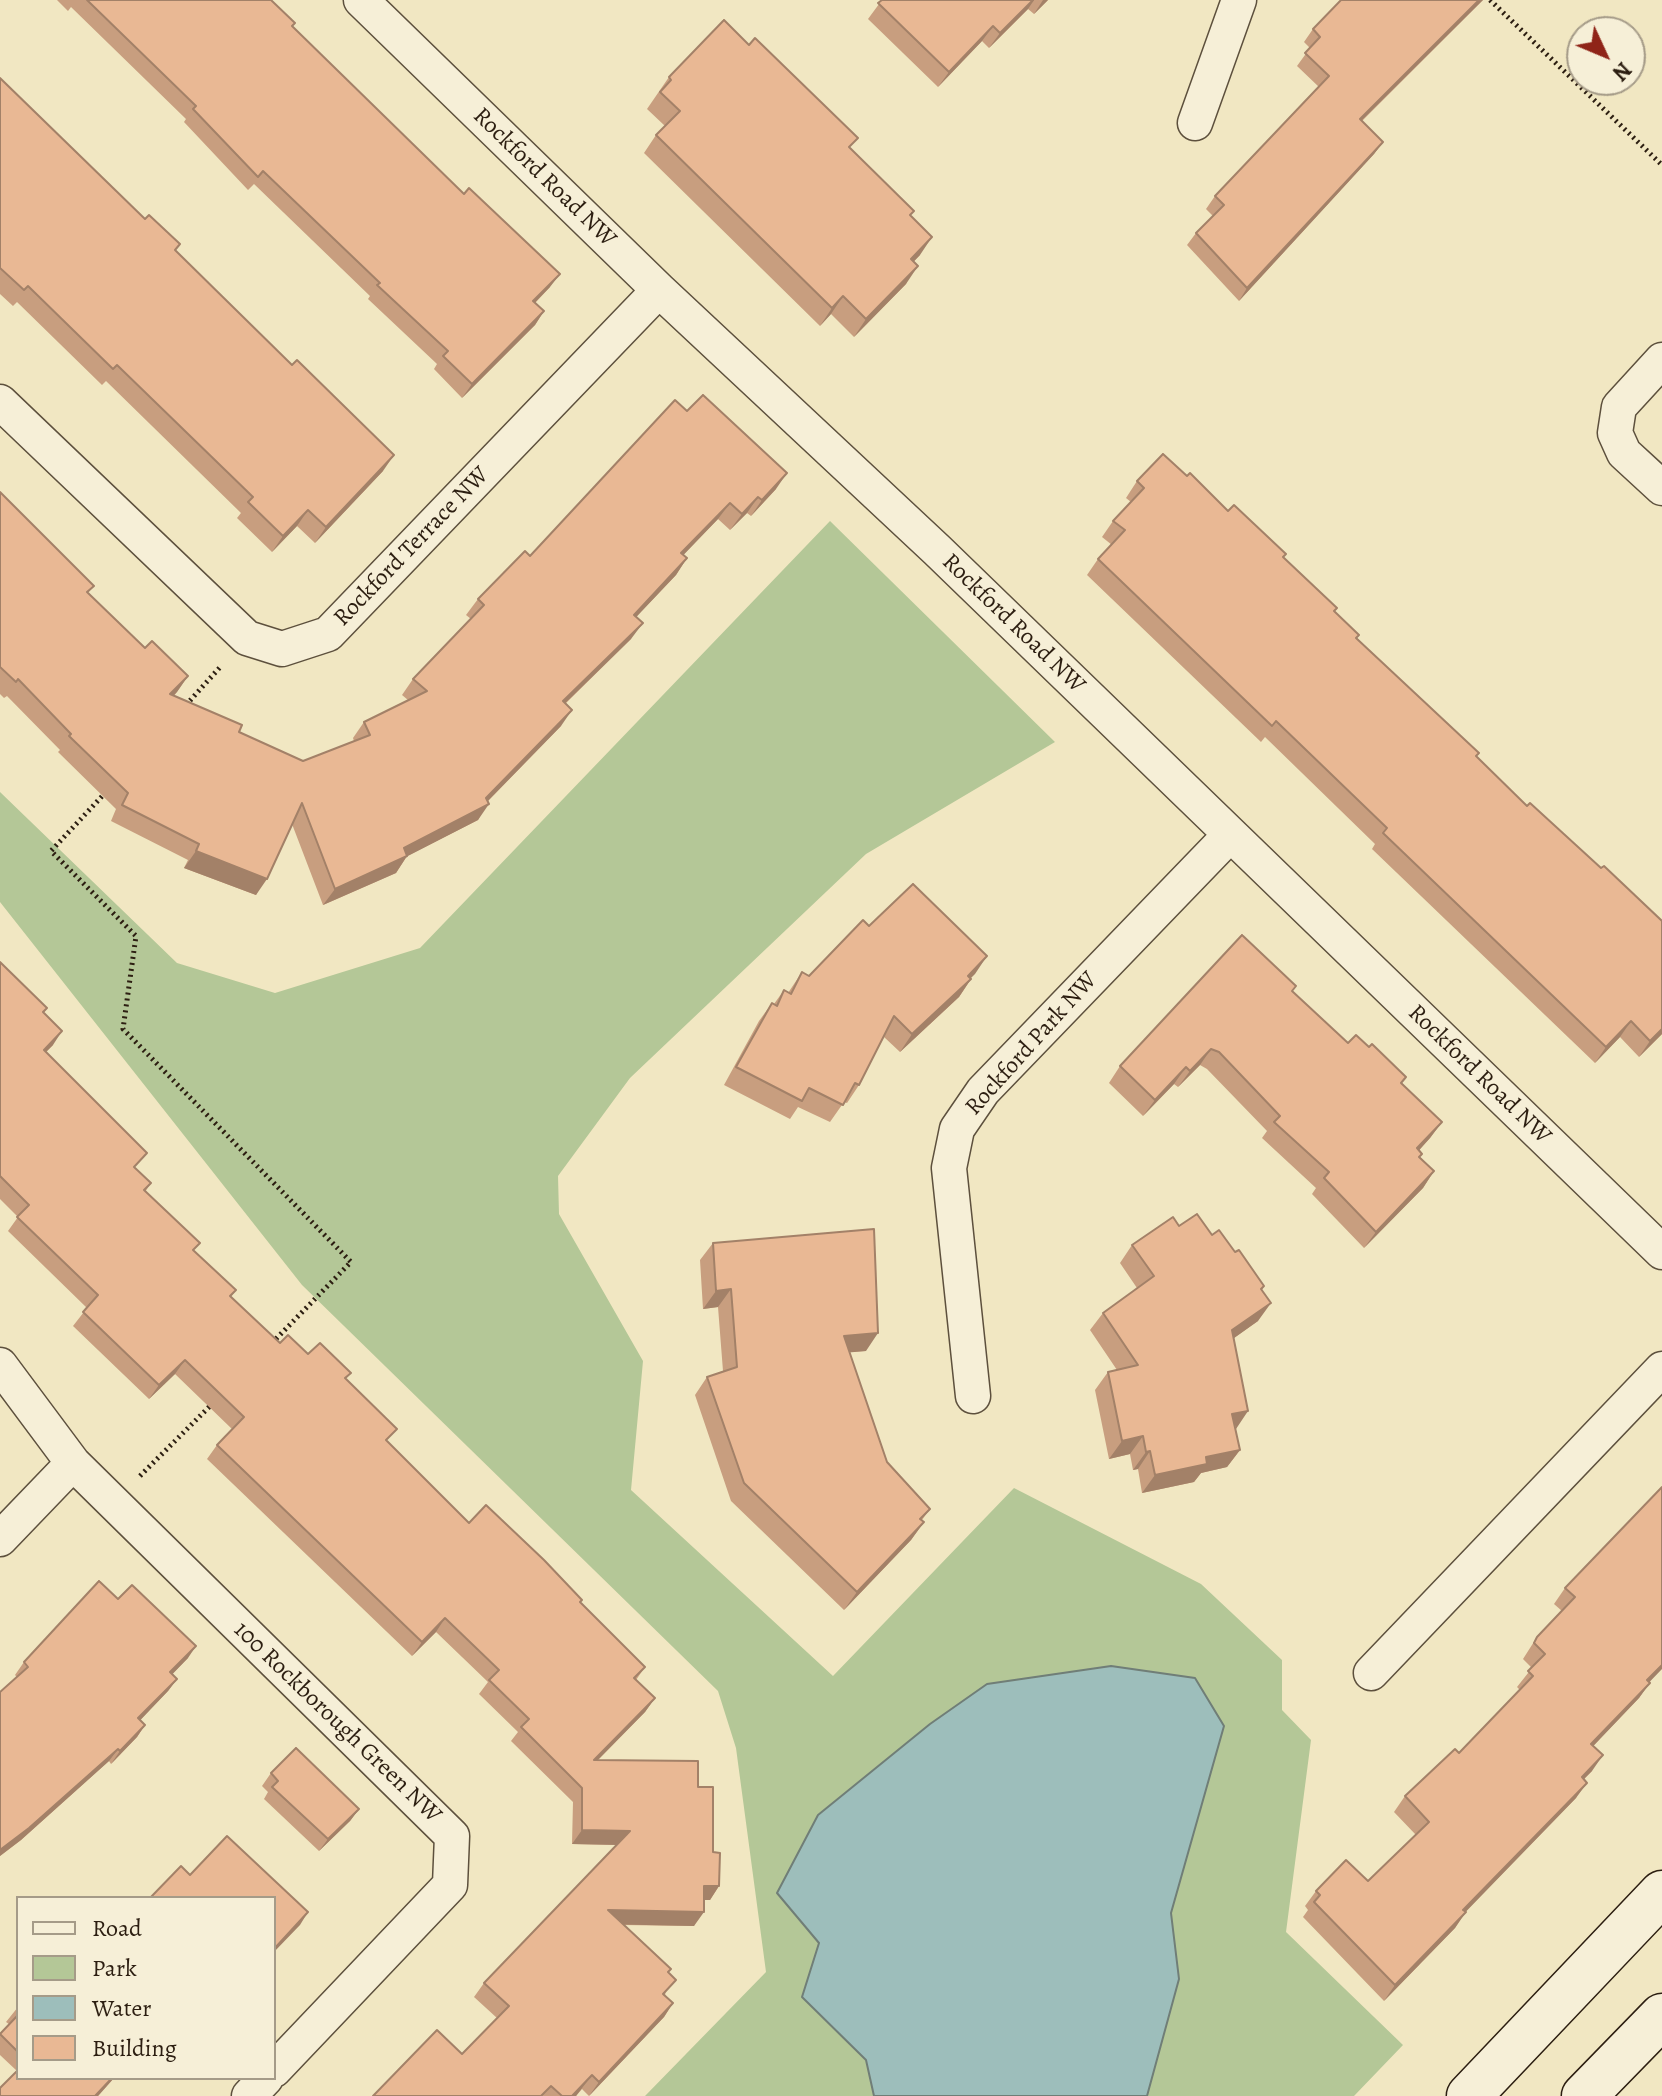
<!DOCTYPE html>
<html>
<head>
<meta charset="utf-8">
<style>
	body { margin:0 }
	#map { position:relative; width:1662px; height:2096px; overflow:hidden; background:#f1e7c2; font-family:Alegreya,serif }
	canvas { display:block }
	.legend { position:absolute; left:16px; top:1896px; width:260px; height:184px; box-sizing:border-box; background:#f6efd7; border:2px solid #a59b88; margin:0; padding:10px 14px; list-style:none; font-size:24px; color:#2c1e11 }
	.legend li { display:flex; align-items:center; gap:16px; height:40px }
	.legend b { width:40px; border:2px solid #a59b88 }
	.north { position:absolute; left:1566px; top:16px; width:80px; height:80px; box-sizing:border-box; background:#f6efd7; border:2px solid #a59b88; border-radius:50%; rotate:134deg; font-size:22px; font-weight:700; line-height:32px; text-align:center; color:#2c1e11 }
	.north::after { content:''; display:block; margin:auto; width:28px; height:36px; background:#8f2418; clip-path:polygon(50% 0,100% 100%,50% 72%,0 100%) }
</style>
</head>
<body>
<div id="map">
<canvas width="1662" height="2096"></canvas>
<ul class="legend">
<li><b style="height:10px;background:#f6efd7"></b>Road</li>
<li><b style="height:22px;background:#b4c797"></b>Park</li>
<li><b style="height:22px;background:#9dbebb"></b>Water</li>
<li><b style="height:22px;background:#e9b894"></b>Building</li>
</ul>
<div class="north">N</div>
</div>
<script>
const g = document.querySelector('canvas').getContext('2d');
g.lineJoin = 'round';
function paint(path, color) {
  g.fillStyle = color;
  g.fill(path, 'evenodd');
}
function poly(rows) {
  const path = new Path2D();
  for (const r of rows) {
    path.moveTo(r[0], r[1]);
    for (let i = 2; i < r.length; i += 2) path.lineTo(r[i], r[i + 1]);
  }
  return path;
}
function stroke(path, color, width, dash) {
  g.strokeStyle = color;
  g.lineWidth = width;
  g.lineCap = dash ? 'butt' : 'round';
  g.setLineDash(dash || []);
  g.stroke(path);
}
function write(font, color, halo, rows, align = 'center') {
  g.font = font + ' Alegreya,serif';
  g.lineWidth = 8;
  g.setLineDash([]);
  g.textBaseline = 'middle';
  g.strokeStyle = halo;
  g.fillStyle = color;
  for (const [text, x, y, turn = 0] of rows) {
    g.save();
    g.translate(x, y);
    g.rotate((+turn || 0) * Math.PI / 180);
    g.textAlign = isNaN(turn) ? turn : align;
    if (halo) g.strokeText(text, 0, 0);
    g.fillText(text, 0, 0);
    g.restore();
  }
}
paint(poly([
	[830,521,1055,742,866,854,630,1078,558,1176,559,1214,643,1361,631,1490,833,1676,1014,1488,1201,1584,1282,1660,1282,1710,1311,1740,1286,1932,1403,2045,1354,2096,645,2096,766,1972,736,1748,718,1691,302,1285,0,902,0,792,177,963,275,993,420,948]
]), '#b4c797');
const water = poly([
	[1111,1666,1195,1678,1224,1726,1171,1913,1179,1979,1147,2096,874,2096,866,2060,802,1997,819,1943,777,1893,818,1815,930,1724,987,1684,1111,1666]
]);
paint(water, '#9dbebb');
stroke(water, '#707e77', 2);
const street = poly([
	[361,0,659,290,937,550,1662,1252],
	[1195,123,1239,0],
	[1662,360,1619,407,1615,433,1624,453,1662,488],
	[0,402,247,638,282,649,328,634,659,290],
	[0,1365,73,1463,452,1836,450,1885,274,2070],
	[973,1396,949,1168,957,1129,983,1091,1230,835],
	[0,1539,73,1463],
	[1371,1673,1662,1369],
	[249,2096,266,2078]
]);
const secondary = poly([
	[1469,2096,1662,1893],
	[1584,2096,1662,2016]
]);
stroke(street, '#5d503d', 37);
stroke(secondary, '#2c1e11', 47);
stroke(poly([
	[1490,0,1662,165],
	[186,705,222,665],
	[106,792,51,851,136,936,123,1029,351,1262,272,1343],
	[140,1476,212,1404]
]), '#2c1e11', 5, [2, 4]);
stroke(street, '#f6efd7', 34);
stroke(secondary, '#f6efd7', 44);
paint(poly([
	[57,0,271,0,293,27,550,287,535,303,544,311,535,325,462,398,434,369,437,364,368,299,370,296,254,184,248,190,184,122,186,119,71,7,68,11],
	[882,0,1048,0,1034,14,1028,9,989,48,982,41,938,87,868,19],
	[1341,0,1483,0,1362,121,1383,142,1374,154,1239,301,1187,245,1196,233,1213,216,1206,209,1215,196,1319,87,1297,66,1310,48,1304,42,1313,29],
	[669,77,851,149,914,211,910,215,920,255,914,261,906,284,854,337,831,314,820,326,644,153,656,135,665,126,647,109],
	[0,78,145,219,180,244,175,251,383,471,315,543,297,526,272,552,237,518,241,513,106,381,102,385,17,302,13,306,0,294],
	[687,411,776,489,751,516,747,513,730,530,718,519,683,555,687,558,676,575,636,617,631,639,565,704,561,726,488,801,478,820,407,856,396,873,323,905,292,824,256,895,184,868,188,860,111,821,116,809,58,752,60,750,7,696,4,698,0,694,0,492,94,586,88,593,145,648,188,676,174,696,239,732,303,761,354,741,353,738,364,722,408,700,402,695,413,679,471,619,466,615,478,599,530,556],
	[1187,476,1283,557,1335,612,1357,638,1476,757,1662,1034,1639,1057,1620,1037,1595,1063,1372,849,1375,844,1265,737,1261,742,1087,575,1098,559,1112,545,1102,537,1113,521,1131,502,1126,498,1137,481],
	[869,926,987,956,970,978,971,979,959,997,900,1052,884,1037,859,1085,847,1103,844,1102,830,1122,798,1107,790,1119,724,1085,759,1021,772,1003,774,1004,784,990,788,993,802,972,809,976],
	[0,962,47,1008,44,1013,53,1045,46,1052,136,1169,151,1183,145,1192,194,1252,236,1290,231,1297,280,1343,351,1373,346,1379,388,1442,469,1523,580,1603,645,1667,636,1680,655,1698,645,1712,598,1760,698,1787,719,1886,710,1900,704,1900,694,1926,623,1925,668,1973,665,1996,673,2003,664,2017,589,2096,582,2089,576,2096,373,2096,462,2054,497,2018,474,1997,484,1983,617,1845,572,1844,573,1802,511,1741,518,1732,479,1694,488,1682,436,1632,412,1656,207,1459,217,1445,232,1429,175,1374,149,1399,73,1326,87,1308,8,1231,18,1217,0,1199],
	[1292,992,1348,1043,1402,1083,1442,1122,1430,1138,1419,1150,1420,1157,1434,1171,1423,1188,1364,1248,1312,1194,1316,1188,1262,1138,1267,1131,1207,1069,1200,1065,1178,1087,1174,1084,1143,1116,1109,1083,1120,1066],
	[1179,1226,1212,1235,1235,1252,1264,1286,1262,1290,1258,1321,1234,1338,1235,1429,1240,1450,1227,1467,1201,1473,1194,1482,1142,1493,1138,1469,1133,1470,1130,1454,1109,1459,1095,1390,1108,1372,1117,1370,1090,1330,1103,1313,1137,1288,1120,1263,1132,1245],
	[713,1243,866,1351,849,1352,887,1462,930,1509,922,1520,924,1522,911,1540,844,1610,731,1501,695,1395,707,1377,723,1371,718,1307,703,1309,700,1260],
	[1662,1487,1650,1682,1639,1698,1593,1746,1592,1771,1584,1779,1576,1798,1465,1912,1455,1928,1384,2001,1303,1917,1308,1910,1305,1906,1316,1891,1368,1881,1416,1835,1394,1812,1405,1796,1459,1753,1520,1690,1517,1687,1532,1668,1523,1659,1537,1637,1562,1611,1554,1604,1565,1588],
	[118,1599,188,1658,172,1674,177,1679,168,1691,140,1720,145,1725,137,1737,111,1764,109,1761,21,1840,0,1856,0,1692,17,1677,15,1675,24,1662],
	[271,1773,359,1809,350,1821,319,1851,264,1799,268,1792,262,1786],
	[18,2007,18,2078,114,2078,98,2096,0,2096,17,2071,0,2055,0,2033,9,2024,6,2022]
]), '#c89e7f');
paint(poly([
	[1033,0,1034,0,1028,9,989,48,1000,33],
	[1043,0,1048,0,1034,14],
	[1479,0,1483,0,1351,131,1360,119],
	[993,26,982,41,938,87,949,72],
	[1383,142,1374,154,1239,301,1247,288],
	[932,237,920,255,899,277,911,259],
	[918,266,906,284,854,337,866,319],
	[560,274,550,287,523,315,533,301],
	[843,296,831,314,820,326,832,308],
	[544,311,535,325,462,398,472,384],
	[394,455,383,471,315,543,326,527],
	[787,473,776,489,751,516,762,500],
	[758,497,747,513,730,530,742,514],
	[730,503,718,519,670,569,681,553],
	[308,510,297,526,272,552,283,536],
	[687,558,676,575,623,631,634,615],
	[643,623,631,639,551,717,563,701],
	[188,676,177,692,159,710,170,694],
	[572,710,561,726,481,808,489,804,478,820,404,858,407,856,396,873,323,905,335,889,486,798],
	[196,851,267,879,256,895,184,868],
	[987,956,975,974,955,994,968,976],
	[971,979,959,997,900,1052,912,1034],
	[1631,1021,1620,1037,1595,1063,1606,1047],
	[1662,1029,1662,1034,1639,1057,1650,1041],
	[62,1031,53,1045,34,1064,44,1050],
	[1211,1049,1200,1065,1178,1087,1190,1071],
	[1186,1067,1174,1084,1143,1116,1155,1100],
	[1442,1122,1430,1138,1406,1165,1417,1148],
	[1434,1171,1423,1188,1364,1248,1376,1232],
	[731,1289,718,1307,703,1309,716,1291],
	[1271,1303,1258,1321,1220,1348,1232,1330],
	[878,1333,866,1351,831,1354,844,1336],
	[185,1360,175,1374,149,1399,159,1385],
	[1248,1411,1236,1429,1232,1414],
	[1143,1436,1130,1454,1109,1459,1122,1441],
	[1240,1450,1227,1467,1201,1473,1194,1482,1142,1493,1155,1475,1206,1457],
	[1150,1451,1138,1469,1133,1470,1146,1452],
	[924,1522,911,1540,844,1610,857,1592],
	[445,1618,436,1632,412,1656,422,1642],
	[196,1646,188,1658,162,1685,170,1672],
	[1662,1665,1662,1669,1636,1696,1647,1680],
	[177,1679,168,1691,130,1731,138,1718],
	[1650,1683,1639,1698,1580,1760,1591,1744],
	[655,1698,645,1712,584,1774,594,1760],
	[145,1725,137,1737,111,1764,120,1751],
	[118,1749,109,1761,21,1840,0,1856,0,1850],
	[1603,1755,1592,1771,1571,1792,1582,1777],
	[1587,1783,1576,1798,1452,1926,1463,1910],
	[359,1809,350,1821,319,1851,328,1839],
	[582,1830,630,1831,621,1845,572,1844],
	[704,1886,719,1886,710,1900,694,1900],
	[608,1910,704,1912,694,1926,598,1924],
	[308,1912,300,1925,274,1952,274,1949],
	[1466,1912,1455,1928,1384,2001,1395,1985],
	[673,2003,664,2017,589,2096,599,2082],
	[592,2075,576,2096,572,2096],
	[112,2078,114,2078,98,2096,95,2096]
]), '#a38168');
const building = poly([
	[87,0,271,0,295,23,292,26,464,194,469,188,560,274,533,301,544,311,472,384,443,356,448,351,377,285,380,283,263,171,258,177,193,109,196,106,87,0],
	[882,0,1033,0,1000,33,993,26,949,72,878,3,882,0],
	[1341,0,1479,0,1360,119,1383,142,1247,288,1196,233,1224,205,1215,196,1329,76,1305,53,1320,37,1313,29,1341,0],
	[724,20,749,45,755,38,858,138,849,147,914,211,910,215,932,237,911,259,918,266,866,319,843,296,832,308,656,135,680,111,660,92,671,80,669,77,724,20],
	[0,78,145,219,149,215,180,244,175,250,292,365,297,360,394,455,326,527,308,510,283,536,248,502,253,497,117,365,113,369,28,286,24,290,0,268,0,78],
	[703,395,787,473,762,500,758,497,742,514,730,503,681,553,687,558,634,615,643,623,563,701,572,710,486,798,489,804,404,848,407,856,335,889,302,803,267,879,196,851,199,844,122,805,128,793,69,736,71,734,18,679,16,682,0,667,0,492,94,586,87,592,145,648,152,641,188,676,170,694,242,725,239,732,303,761,370,735,364,722,427,691,413,679,484,605,478,599,525,551,530,556,675,400,687,411,703,395],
	[1163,454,1187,476,1190,473,1228,511,1234,505,1286,554,1283,557,1337,608,1334,611,1359,635,1356,638,1479,753,1476,756,1527,806,1530,803,1601,868,1604,866,1662,921,1662,1029,1650,1041,1631,1021,1606,1047,1383,833,1387,828,1276,721,1272,726,1098,559,1125,530,1113,521,1144,488,1137,481,1163,454],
	[913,884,987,956,968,976,971,979,912,1034,894,1016,859,1085,855,1083,843,1105,809,1088,802,1101,736,1067,772,1003,777,1006,784,990,791,994,802,972,809,976,863,920,869,926,913,884],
	[1242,935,1296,986,1292,991,1348,1043,1356,1035,1369,1047,1372,1044,1406,1077,1401,1083,1442,1122,1417,1148,1422,1154,1419,1157,1434,1171,1376,1232,1324,1178,1329,1172,1274,1122,1280,1116,1219,1052,1211,1049,1190,1071,1186,1067,1155,1100,1120,1066,1242,935],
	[0,962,47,1008,43,1012,62,1031,44,1050,147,1153,134,1167,151,1183,144,1190,200,1243,193,1250,236,1290,230,1296,280,1343,288,1335,308,1354,320,1343,351,1373,345,1378,397,1429,386,1440,469,1523,486,1505,544,1560,582,1600,580,1602,645,1667,634,1678,655,1698,594,1760,698,1761,698,1787,713,1787,713,1852,720,1853,719,1886,704,1886,704,1912,608,1910,671,1969,668,1972,676,1980,663,1994,673,2003,599,2082,592,2075,572,2096,562,2096,551,2086,541,2096,373,2096,437,2030,462,2054,509,2006,484,1983,630,1831,582,1830,582,1788,521,1727,529,1719,489,1680,499,1670,445,1618,422,1642,217,1445,244,1417,185,1360,159,1385,83,1312,98,1295,17,1217,29,1205,0,1176,0,962],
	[1197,1214,1212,1235,1219,1230,1235,1252,1239,1250,1264,1286,1261,1289,1271,1303,1232,1330,1248,1411,1232,1414,1240,1450,1206,1457,1207,1464,1155,1475,1150,1451,1146,1452,1143,1436,1122,1441,1108,1372,1138,1365,1103,1313,1154,1276,1132,1245,1173,1217,1179,1226,1197,1214],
	[874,1229,878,1333,844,1336,887,1462,930,1509,920,1519,924,1522,857,1592,744,1483,707,1377,737,1367,731,1289,716,1291,713,1243,874,1229],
	[1662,1487,1662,1665,1647,1680,1650,1683,1591,1744,1603,1755,1582,1777,1587,1783,1463,1910,1466,1912,1395,1985,1314,1902,1320,1895,1316,1891,1346,1860,1368,1881,1429,1822,1405,1796,1455,1749,1459,1753,1533,1676,1528,1671,1545,1654,1534,1643,1537,1637,1575,1597,1565,1588,1662,1487],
	[99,1581,118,1599,132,1585,196,1646,170,1672,177,1679,138,1718,145,1725,120,1751,118,1749,29,1828,0,1850,0,1692,28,1667,24,1662,99,1581],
	[296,1748,359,1809,328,1839,272,1787,278,1781,271,1773,296,1748],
	[227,1836,308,1912,274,1949,274,1898,150,1898,181,1866,190,1875,227,1836],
	[18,2015,18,2052,0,2034,18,2015],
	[18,2070,18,2078,112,2078,95,2096,0,2096,0,2088,18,2070]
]);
paint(building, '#e9b894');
stroke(building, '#a38168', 2);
write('24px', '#2c1e11', '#f6efd7', [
	["Rockford Road NW",544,178,44],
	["Rockford Terrace NW",412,547,-46],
	["Rockford Road NW",1013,624,44],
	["Rockford Park NW",1032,1044,-48],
	["Rockford Road NW",1479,1075,44],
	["100 Rockborough Green NW",337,1723,44]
]);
</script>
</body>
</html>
